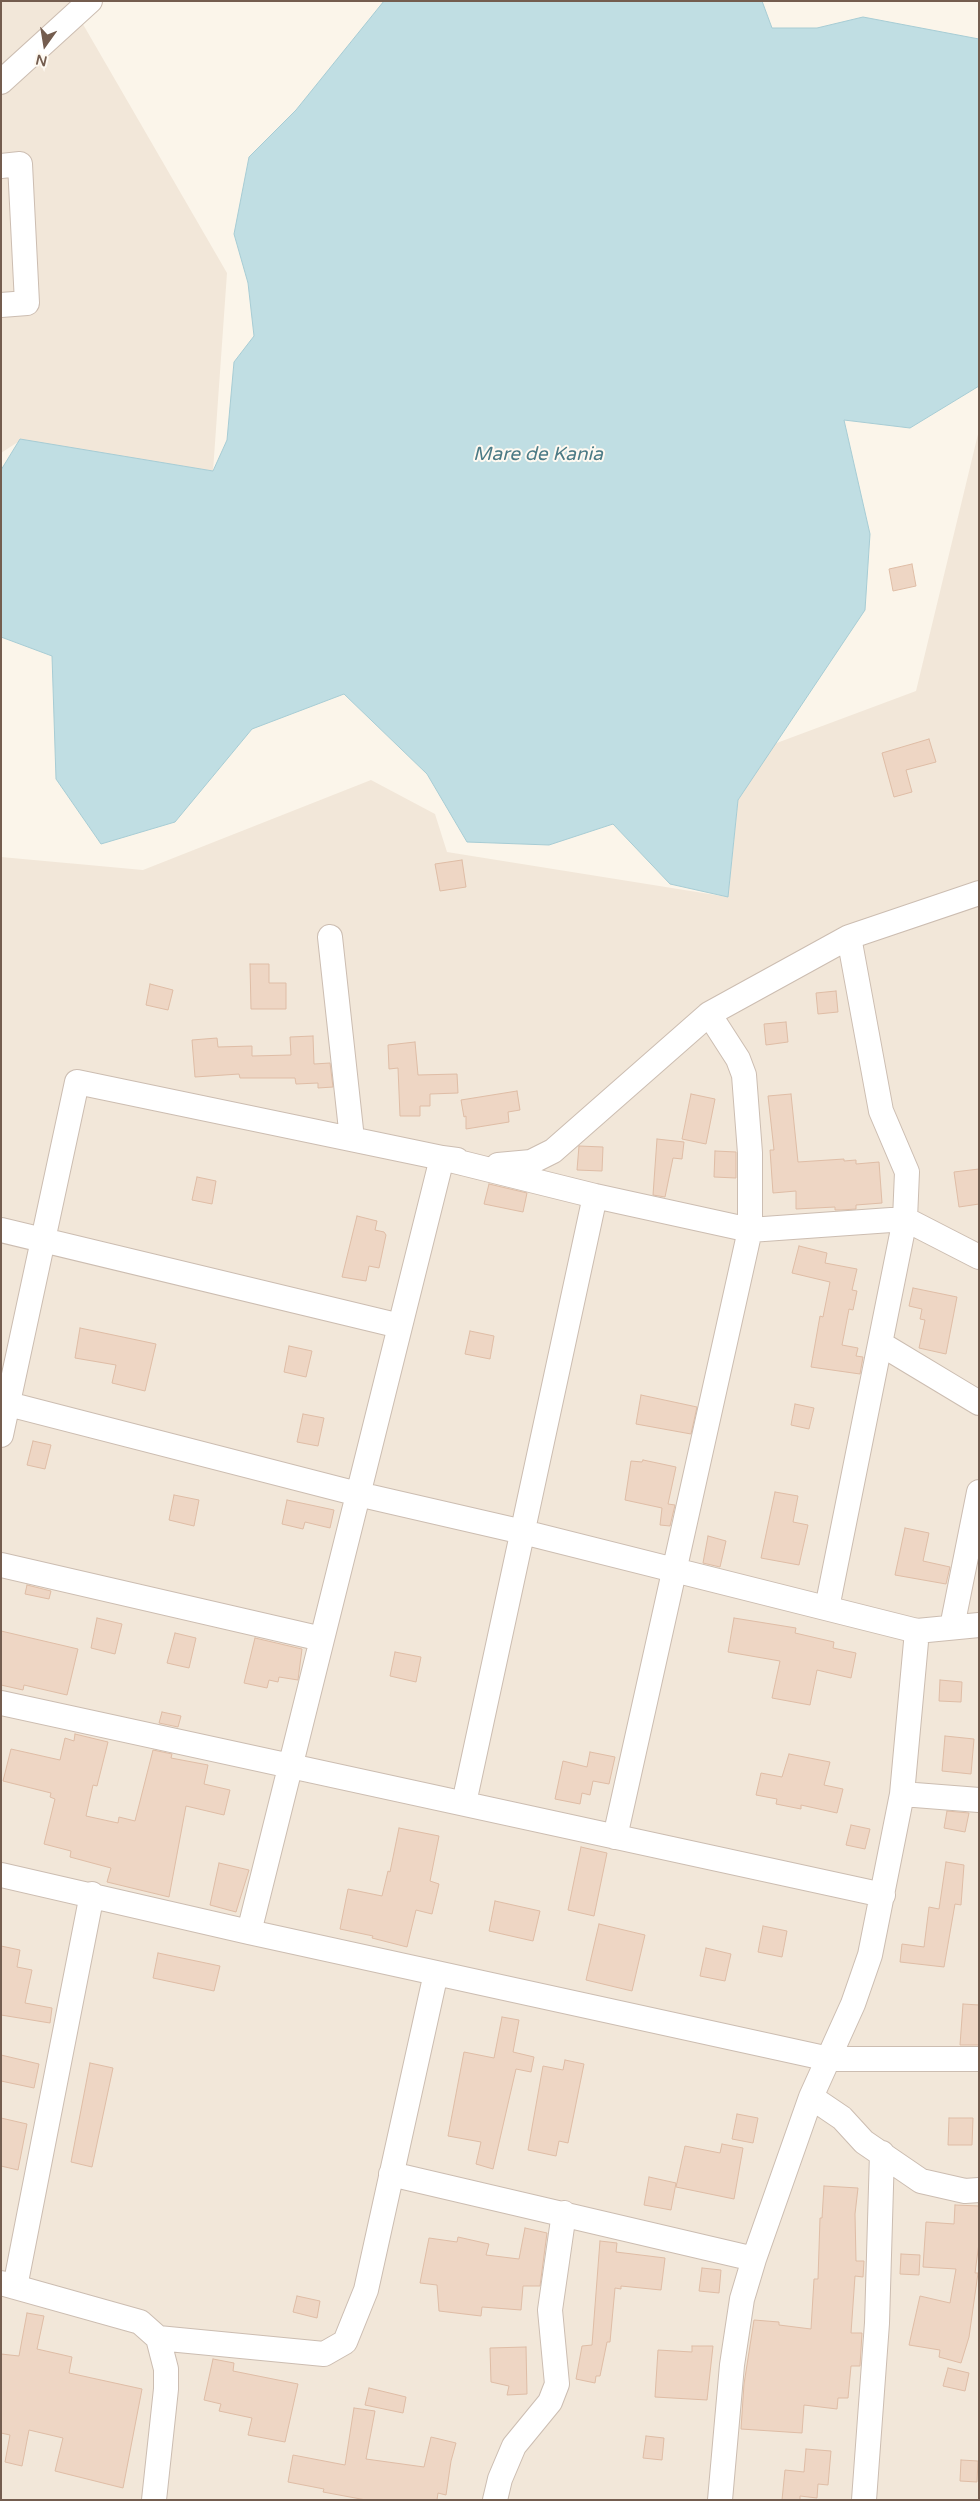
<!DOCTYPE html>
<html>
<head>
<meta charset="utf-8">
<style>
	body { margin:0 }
	#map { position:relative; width:980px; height:2501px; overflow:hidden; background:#fbf5ea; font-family:"Varela Round",sans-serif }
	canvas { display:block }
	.frame { position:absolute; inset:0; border:2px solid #745d4f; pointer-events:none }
	.north { position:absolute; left:20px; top:20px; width:50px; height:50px; -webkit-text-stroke:4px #fef9f1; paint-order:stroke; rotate:193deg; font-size:14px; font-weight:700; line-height:20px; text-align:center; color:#745d4f }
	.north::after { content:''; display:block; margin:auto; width:18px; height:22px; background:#745d4f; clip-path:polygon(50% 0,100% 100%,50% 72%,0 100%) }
</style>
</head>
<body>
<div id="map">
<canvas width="980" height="2501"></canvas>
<div class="frame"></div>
<div class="north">N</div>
</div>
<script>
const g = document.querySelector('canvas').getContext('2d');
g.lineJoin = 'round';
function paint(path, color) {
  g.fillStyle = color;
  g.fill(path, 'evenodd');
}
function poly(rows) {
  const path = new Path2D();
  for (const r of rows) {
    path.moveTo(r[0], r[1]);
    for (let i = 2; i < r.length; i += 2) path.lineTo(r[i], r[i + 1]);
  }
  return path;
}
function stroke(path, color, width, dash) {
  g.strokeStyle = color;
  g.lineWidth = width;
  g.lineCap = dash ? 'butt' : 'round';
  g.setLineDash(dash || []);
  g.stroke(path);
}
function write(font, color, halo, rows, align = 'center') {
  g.font = font + ' "Varela Round",sans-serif';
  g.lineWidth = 4;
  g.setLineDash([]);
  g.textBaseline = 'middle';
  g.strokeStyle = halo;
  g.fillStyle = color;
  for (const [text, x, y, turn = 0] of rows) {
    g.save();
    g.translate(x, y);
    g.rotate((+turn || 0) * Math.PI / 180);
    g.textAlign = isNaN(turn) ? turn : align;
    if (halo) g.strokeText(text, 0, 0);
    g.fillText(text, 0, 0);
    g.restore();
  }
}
paint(poly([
	[1,1,72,1,73,7,227,273,213,471,21,440,1,453],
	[979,430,979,2500,1,2500,1,857,143,870,371,780,435,814,447,852,728,897,738,800,774,744,916,691]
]), '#f2e7d9');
const water = poly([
	[384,1,762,1,772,28,817,28,863,17,979,39,979,386,910,428,844,420,870,534,865,610,738,800,728,897,670,884,613,824,549,845,467,842,427,774,344,694,252,729,175,822,101,844,56,779,52,656,1,637,1,470,20,439,213,471,227,440,234,362,254,336,248,283,234,234,249,157,296,110,384,1]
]);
paint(water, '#c0dee3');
stroke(water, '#a7ccd4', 1);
const building = poly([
	[912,564,916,586,893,591,889,569,912,564],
	[929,739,936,762,906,770,912,792,894,797,882,753,929,739],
	[462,860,466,887,440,891,435,864,462,860],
	[250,964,269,964,269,983,286,983,286,1009,251,1009,250,964],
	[150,984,173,990,168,1010,146,1005,150,984],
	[836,991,838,1012,818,1014,816,993,836,991],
	[786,1022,788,1042,766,1045,764,1024,786,1022],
	[313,1036,314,1064,330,1063,333,1087,318,1088,318,1083,296,1084,295,1078,240,1078,239,1074,195,1077,192,1040,217,1038,218,1047,252,1046,252,1056,291,1055,290,1037,313,1036],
	[415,1042,418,1075,457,1074,458,1093,430,1094,430,1106,420,1106,420,1116,400,1116,398,1068,389,1069,388,1045,415,1042],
	[517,1091,520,1110,508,1112,509,1122,466,1129,466,1116,464,1117,461,1100,517,1091],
	[691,1094,715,1099,706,1144,682,1139,691,1094],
	[791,1094,798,1162,844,1159,844,1161,856,1160,856,1164,879,1162,882,1203,856,1205,856,1209,841,1210,835,1210,835,1207,796,1209,796,1191,773,1193,770,1150,774,1150,768,1096,791,1094],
	[657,1139,684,1142,682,1159,673,1158,665,1197,653,1195,657,1139],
	[579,1146,603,1147,602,1171,577,1170,579,1146],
	[715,1151,736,1152,736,1178,714,1177,715,1151],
	[979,1169,979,1204,959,1207,954,1172,979,1169],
	[197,1177,216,1181,212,1204,192,1200,197,1177],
	[489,1184,527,1193,523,1212,484,1204,489,1184],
	[357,1216,377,1221,375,1230,384,1232,386,1235,379,1268,369,1266,366,1281,342,1277,357,1216],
	[799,1246,827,1253,825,1263,857,1269,852,1290,857,1291,853,1310,849,1309,842,1345,858,1348,856,1356,863,1357,860,1374,811,1367,820,1316,823,1317,830,1282,792,1273,799,1246],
	[913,1288,957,1297,946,1354,919,1348,925,1320,920,1319,922,1309,909,1306,913,1288],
	[80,1328,156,1344,145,1391,112,1383,116,1365,75,1358,80,1328],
	[470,1331,494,1336,490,1359,465,1354,470,1331],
	[289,1346,312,1351,306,1377,284,1372,289,1346],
	[641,1395,697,1407,691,1434,636,1424,641,1395],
	[795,1404,814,1408,809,1429,791,1425,795,1404],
	[303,1414,324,1418,318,1446,297,1442,303,1414],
	[33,1441,51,1445,45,1469,27,1465,33,1441],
	[643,1460,676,1467,668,1504,675,1505,670,1526,660,1525,662,1508,625,1500,631,1461,642,1462,643,1460],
	[775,1492,798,1496,793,1522,808,1525,799,1565,761,1558,775,1492],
	[174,1495,199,1500,194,1526,169,1520,174,1495],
	[287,1500,334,1510,330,1528,305,1522,303,1529,282,1524,287,1500],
	[905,1528,929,1533,923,1561,950,1567,946,1584,895,1575,905,1528],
	[708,1536,726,1541,720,1567,703,1563,708,1536],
	[27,1585,51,1591,49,1599,25,1594,27,1585],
	[97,1618,122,1624,115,1654,91,1648,97,1618],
	[734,1618,796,1628,795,1633,834,1642,833,1648,856,1653,851,1678,817,1670,810,1705,772,1698,780,1661,728,1652,734,1618],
	[1,1631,78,1649,67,1695,24,1685,23,1690,1,1685,1,1631],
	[175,1633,196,1638,189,1668,167,1663,175,1633],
	[255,1638,302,1649,298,1680,279,1677,278,1682,269,1680,267,1688,244,1683,255,1638],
	[395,1652,421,1657,416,1682,390,1676,395,1652],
	[940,1680,962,1682,961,1702,939,1701,940,1680],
	[162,1712,181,1716,178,1727,159,1723,162,1712],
	[75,1734,108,1742,97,1786,93,1785,86,1816,118,1823,119,1817,135,1821,153,1750,172,1754,171,1758,208,1765,204,1784,230,1790,224,1815,186,1806,169,1897,107,1882,111,1868,70,1857,71,1851,44,1844,55,1799,50,1797,51,1793,3,1781,11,1749,60,1760,65,1738,74,1741,75,1734],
	[945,1736,974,1739,971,1774,942,1771,945,1736],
	[590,1752,615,1757,609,1784,593,1781,590,1795,582,1793,580,1804,555,1799,563,1761,587,1767,590,1752],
	[789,1754,830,1762,824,1785,843,1789,837,1813,801,1805,801,1809,776,1804,777,1799,756,1795,761,1773,782,1777,789,1754],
	[947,1811,969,1813,965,1832,944,1828,947,1811],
	[851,1825,870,1829,865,1849,846,1845,851,1825],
	[399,1828,439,1836,430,1881,439,1884,432,1914,416,1910,407,1947,372,1938,373,1936,340,1929,348,1889,382,1896,388,1871,390,1872,399,1828],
	[581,1847,607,1853,594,1916,568,1910,581,1847],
	[946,1862,964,1865,961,1905,955,1904,944,1967,900,1962,902,1944,924,1947,929,1907,939,1909,946,1862],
	[219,1863,249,1870,236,1912,210,1905,219,1863],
	[495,1901,540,1911,533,1941,489,1931,495,1901],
	[599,1924,645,1935,632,1991,586,1980,599,1924],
	[763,1926,787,1931,782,1957,758,1952,763,1926],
	[1,1946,20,1950,17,1967,32,1970,25,2003,52,2008,50,2023,1,2015,1,1946],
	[706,1948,731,1954,725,1981,700,1976,706,1948],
	[158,1953,220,1966,214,1991,153,1978,158,1953],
	[963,2004,979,2005,979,2045,960,2045,963,2004],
	[502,2017,519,2020,513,2052,534,2057,531,2072,516,2069,493,2169,476,2164,481,2142,448,2136,464,2052,494,2058,502,2017],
	[1,2055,39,2064,34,2088,1,2081,1,2055],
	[565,2060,584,2064,568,2143,559,2141,556,2156,528,2150,543,2066,563,2070,565,2060],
	[90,2063,113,2068,92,2167,71,2162,90,2063],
	[737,2114,758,2118,753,2143,732,2139,737,2114],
	[1,2118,27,2124,18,2170,1,2166,1,2118],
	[949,2118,973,2118,972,2145,948,2145,949,2118],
	[722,2144,743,2148,734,2199,676,2187,685,2146,720,2153,722,2144],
	[649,2177,676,2183,671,2210,644,2205,649,2177],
	[824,2186,858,2188,855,2214,856,2261,864,2261,863,2277,855,2276,851,2333,862,2333,860,2366,851,2366,848,2398,838,2398,837,2409,804,2405,802,2433,741,2429,744,2384,754,2320,779,2322,779,2325,811,2329,814,2279,818,2279,820,2218,822,2218,824,2186],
	[955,2205,979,2206,979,2243,975,2273,978,2273,969,2337,961,2363,939,2357,940,2350,909,2345,920,2296,950,2303,956,2269,923,2267,926,2222,954,2224,955,2205],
	[525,2228,547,2233,540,2286,523,2286,521,2310,482,2307,481,2316,439,2311,437,2285,420,2283,429,2238,457,2242,458,2237,489,2244,486,2255,519,2259,525,2228],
	[600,2241,617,2243,616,2252,665,2258,661,2290,621,2286,621,2289,615,2288,610,2342,607,2342,600,2376,596,2376,595,2383,576,2379,582,2346,592,2345,600,2241],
	[901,2254,920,2255,919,2275,900,2274,901,2254],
	[702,2268,721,2270,719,2293,699,2291,702,2268],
	[297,2296,320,2301,317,2318,293,2312,297,2296],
	[27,2313,44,2316,37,2349,72,2357,69,2373,142,2389,123,2488,55,2471,63,2438,29,2430,22,2466,5,2462,10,2435,1,2433,1,2354,19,2356,27,2313],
	[692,2346,713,2346,707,2400,655,2397,658,2350,692,2352,692,2346],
	[526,2347,527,2394,507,2395,509,2386,491,2382,490,2348,526,2347],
	[213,2359,234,2363,233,2371,298,2384,285,2442,248,2435,252,2418,219,2411,221,2404,204,2400,213,2359],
	[948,2368,969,2373,965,2391,943,2386,948,2368],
	[369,2388,406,2397,403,2413,365,2405,369,2388],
	[354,2408,375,2411,366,2459,424,2467,431,2437,456,2443,451,2461,446,2495,438,2493,437,2500,366,2500,323,2492,324,2489,288,2482,293,2455,345,2465,354,2408],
	[646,2436,664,2438,662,2460,643,2458,646,2436],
	[806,2449,831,2451,828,2485,818,2484,817,2498,800,2496,800,2500,782,2500,785,2470,804,2472,806,2449],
	[961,2460,978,2461,977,2482,960,2481,961,2460]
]);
paint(building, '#eed6c4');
stroke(building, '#dfbda6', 1);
const minor = poly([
	[1,82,90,1],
	[1,166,20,164,27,303,1,305],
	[330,937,352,1139],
	[498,1165,531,1162,553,1151,709,1014],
	[1,1230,400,1326],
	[881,1344,979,1403],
	[1,1402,358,1494,523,1532,917,1631,979,1625],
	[1,1435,77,1082,442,1158,595,1196,750,1230,905,1219,979,1257],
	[1,1565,322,1639],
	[827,1608,905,1219,907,1172,881,1111,849,937],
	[952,1627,979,1492],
	[1,1703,883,1895],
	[902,1794,979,1800],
	[464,1803,595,1196],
	[615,1837,750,1230,750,1153,744,1075,738,1059,709,1014,849,937,979,893],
	[1,1875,249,1932,829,2059,979,2059],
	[249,1932,442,1158,457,1160],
	[811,2097,842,2118,864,2142,921,2181,965,2191,979,2190],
	[391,2174,754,2259],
	[1,2283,140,2322,158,2338,166,2369,166,2389,154,2500],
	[15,2287,92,1894],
	[158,2338,324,2354,345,2342,366,2290,436,1973],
	[495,2500,500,2479,514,2446,550,2402,557,2384,550,2310,564,2213],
	[720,2500,732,2365,742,2299,754,2259,811,2097,853,2004,870,1955,902,1794,917,1631],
	[864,2500,877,2323,882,2153]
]);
stroke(minor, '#ccbdb1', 26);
stroke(minor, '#fff', 24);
write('italic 19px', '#4b7a85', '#fef9f1', [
	["Mare de Kania",538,455]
]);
</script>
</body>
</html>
